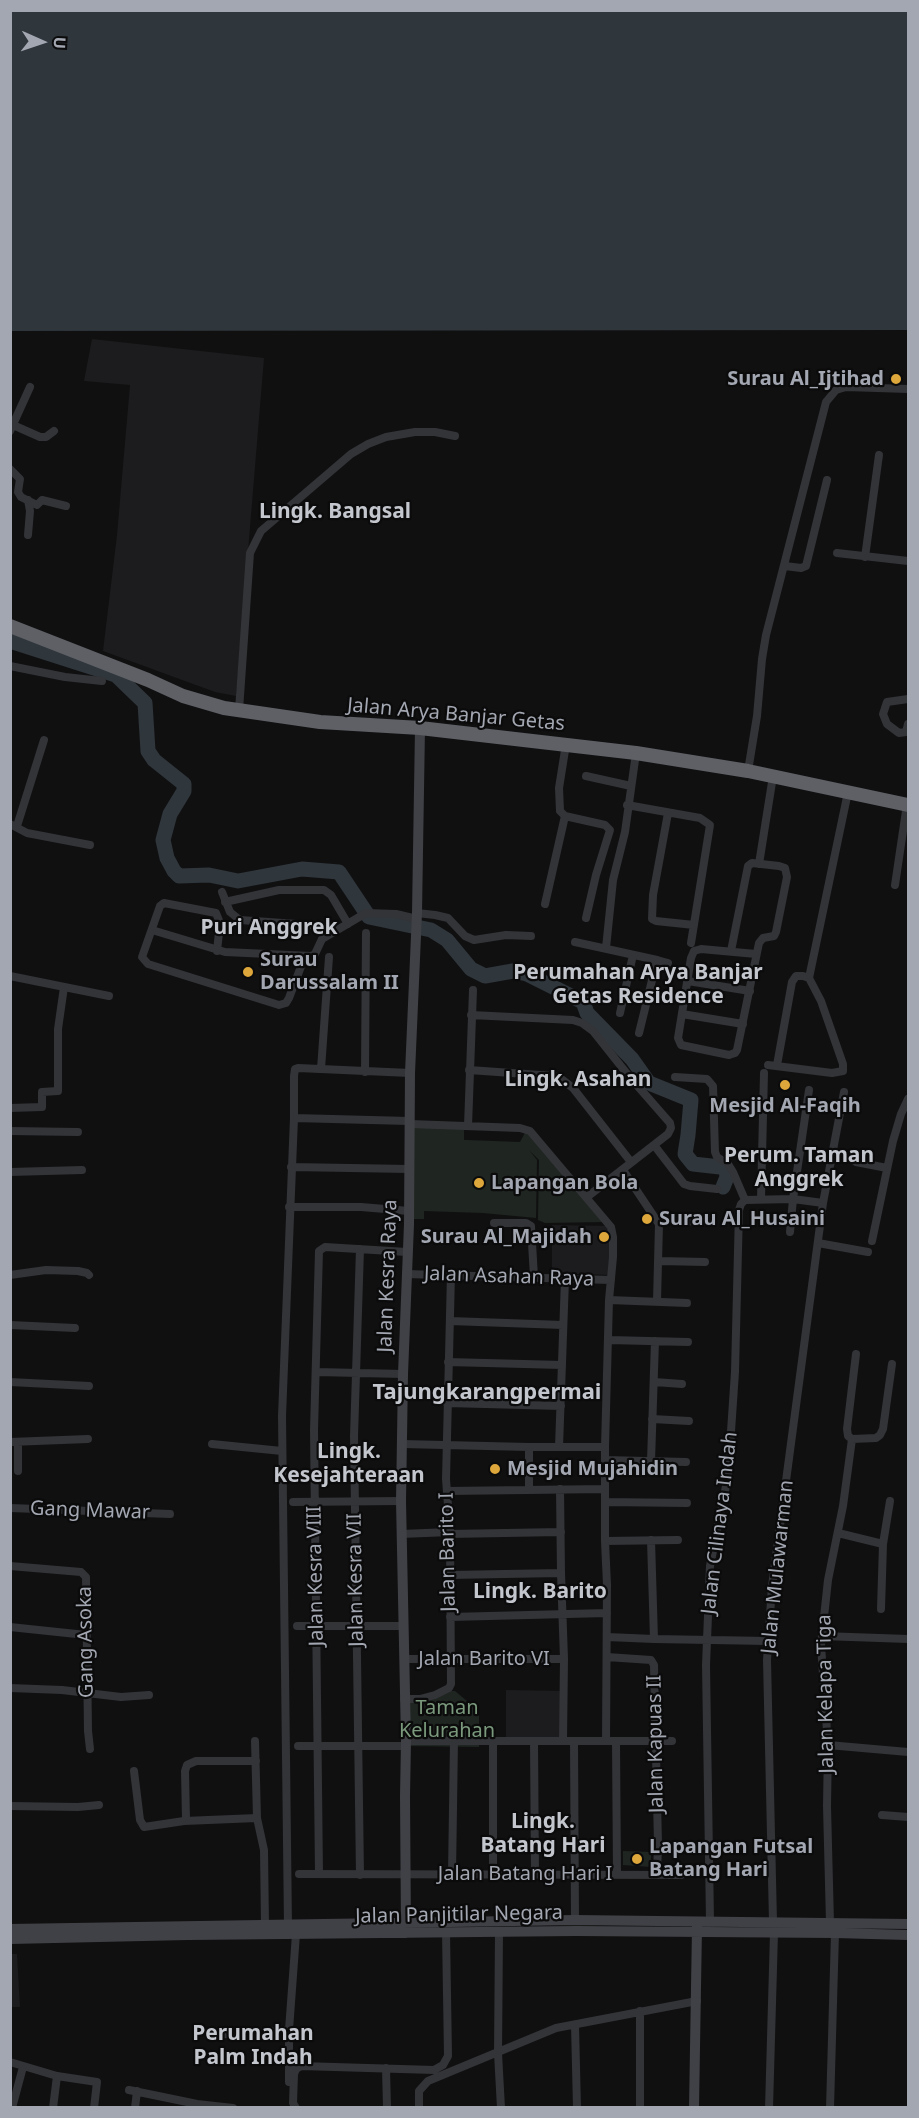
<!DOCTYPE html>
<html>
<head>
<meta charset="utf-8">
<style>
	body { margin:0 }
	#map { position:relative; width:919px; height:2118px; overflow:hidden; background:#101011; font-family:"Noto Sans",sans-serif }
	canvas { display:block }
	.frame { position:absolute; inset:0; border:12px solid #a3a7b1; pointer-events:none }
	.north { position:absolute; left:12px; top:12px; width:60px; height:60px; -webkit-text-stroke:4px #0b0b0c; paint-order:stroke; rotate:93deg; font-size:16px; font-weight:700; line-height:24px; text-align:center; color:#a3a7b1 }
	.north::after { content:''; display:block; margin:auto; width:21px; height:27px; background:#a3a7b1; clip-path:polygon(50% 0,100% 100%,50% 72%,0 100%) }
</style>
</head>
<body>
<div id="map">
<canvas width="919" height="2118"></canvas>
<div class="frame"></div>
<div class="north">U</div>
</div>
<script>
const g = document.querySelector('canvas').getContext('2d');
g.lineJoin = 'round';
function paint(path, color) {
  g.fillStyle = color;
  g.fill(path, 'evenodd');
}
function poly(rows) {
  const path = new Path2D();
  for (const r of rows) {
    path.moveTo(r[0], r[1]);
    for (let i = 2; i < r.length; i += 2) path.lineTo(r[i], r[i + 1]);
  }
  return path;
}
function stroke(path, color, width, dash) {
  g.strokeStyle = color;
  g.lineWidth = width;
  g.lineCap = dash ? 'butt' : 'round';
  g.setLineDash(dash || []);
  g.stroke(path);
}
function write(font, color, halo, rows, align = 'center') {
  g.font = font + ' "Noto Sans",sans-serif';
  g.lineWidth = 4.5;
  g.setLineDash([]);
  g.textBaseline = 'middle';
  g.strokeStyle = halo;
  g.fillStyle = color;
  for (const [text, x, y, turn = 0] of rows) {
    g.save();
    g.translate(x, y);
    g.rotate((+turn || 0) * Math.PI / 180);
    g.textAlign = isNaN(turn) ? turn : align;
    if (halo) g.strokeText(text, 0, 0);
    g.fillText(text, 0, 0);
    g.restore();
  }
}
paint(poly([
	[92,339,264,358,236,696,215,692,103,651,117,535,130,385,84,381],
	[552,1225,610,1226,609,1275,552,1273],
	[506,1690,566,1691,566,1740,506,1740],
	[10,1954,17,1954,20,2007,11,2007]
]), '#1c1c1e');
paint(poly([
	[413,1125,464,1126,464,1140,467,1140,520,1142,527,1129,604,1222,545,1223,538,1220,539,1160,529,1150,537,1160,536,1218,483,1213,424,1211,424,1219,413,1219],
	[445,1691,455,1691,479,1711,479,1747,405,1746,407,1700],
	[623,1851,651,1852,651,1867,623,1865]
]), '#1f2520');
paint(poly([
	[10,11,908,11,908,330,11,331]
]), '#2f363c');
stroke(poly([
	[10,641,116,675,145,703,148,751,154,760,184,784,184,791,170,814,163,840,167,858,174,871,179,876,209,875,238,881,302,869,339,872,369,917,431,930,447,940,471,969,485,976,513,971,527,974,583,1002,587,1013,632,1059,649,1083,691,1100,688,1135,685,1154,693,1164,720,1167,726,1169,727,1177,723,1187]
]), '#2f363c', 15);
stroke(poly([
	[13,425,40,437,46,437,54,431],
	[10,431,30,387],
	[10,469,20,479,18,492,21,497,37,505,42,500,66,506],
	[28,500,30,511,28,535],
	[837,553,908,561],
	[865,557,879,455],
	[785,566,801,568,806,566,827,480],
	[10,666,65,677,102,681],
	[908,699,887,702,883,714,887,724,899,733,906,732,908,724],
	[239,710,250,553,261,531,351,454,368,444,386,437,415,432,435,432,455,436],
	[566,744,559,788,560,811,565,816,605,825,610,830,596,875,586,918],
	[748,771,757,716,762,659,766,635,826,402,836,390,846,387,908,389],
	[586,776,631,786],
	[627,805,700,818,710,825,691,943],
	[668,813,653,895,652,919,656,921,694,925],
	[10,824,27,833,90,845],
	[17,826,44,740],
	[759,864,773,776],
	[895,885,907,804],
	[222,892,230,912,240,920,325,926,337,930],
	[225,902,279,890,324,890,331,895,348,924],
	[545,904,565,816],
	[417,913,435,915,448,918,465,936,474,940,506,935,531,936],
	[152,930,225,952,311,956,315,954,322,939,366,913,396,914,417,919],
	[575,942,657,960,639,1033],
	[606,948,613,880,625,832,636,753],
	[217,951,220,923,216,913,164,903,160,906,142,957,148,964,279,1005,286,1003,289,998,305,956],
	[731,951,748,866,752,863,779,866,785,868,787,877,776,932,774,936,763,938,759,943,737,1050,735,1053,729,1055,681,1045,678,1038,691,958,694,951,701,949,756,954],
	[657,960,668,963],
	[10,976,109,996],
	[809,978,848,792],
	[688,981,750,991],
	[620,1013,633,955],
	[682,1014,743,1024],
	[471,1015,573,1020,582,1023,593,1031,628,1075,670,1123,671,1128,668,1134,587,1197],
	[768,1065,832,1073,843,1071,843,1064,821,1001,809,978,803,976,796,976,792,982,777,1065],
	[321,1069,329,957],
	[469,1070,555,1076,560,1078,573,1088,631,1162],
	[365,1072,366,933],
	[675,1077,707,1079,713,1086,715,1152,717,1157,728,1164,733,1172,745,1200],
	[10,1108,42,1107,42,1092,58,1091,58,1029,64,987],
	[294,1118,294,1076,295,1069,298,1068,410,1073],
	[410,1124,520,1128,530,1131,611,1227,613,1237,613,1257,609,1300,605,1447,605,1541,607,1585,606,1741],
	[468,1126,473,990],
	[10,1131,78,1132],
	[654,1145,684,1184,690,1186,717,1189],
	[856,1162,887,1168],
	[291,1167,409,1169],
	[623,1170,659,1224,657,1301],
	[10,1172,82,1170],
	[761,1199,764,1073],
	[745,1200,793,1199,823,1203],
	[289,1207,361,1207,409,1211],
	[657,1220,710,1222],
	[494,1223,526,1223,531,1226,534,1277],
	[790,1232,793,1199,809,1090],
	[872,1241,893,1141,901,1114,908,1099],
	[818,1243,868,1252],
	[659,1261,705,1262],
	[406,1274,611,1280],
	[10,1275,46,1270,78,1271,87,1273,89,1275],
	[609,1300,687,1303],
	[450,1321,563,1325],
	[10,1325,75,1328],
	[609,1340,688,1342],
	[856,1354,847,1429,848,1436,852,1439,876,1438,880,1435,883,1429,892,1364],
	[448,1362,562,1365],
	[316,1372,403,1374],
	[10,1382,89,1386],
	[654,1382,682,1384],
	[447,1403,561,1406],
	[652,1419,689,1421],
	[10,1442,88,1439],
	[212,1444,282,1451],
	[402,1444,529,1447,605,1447],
	[529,1447,529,1490],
	[559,1447,565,1279],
	[605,1460,686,1462],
	[651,1461,655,1341],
	[18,1471,18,1443],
	[560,1489,561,1573,564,1659,563,1741],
	[447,1491,605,1489],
	[293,1502,401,1501],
	[605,1502,687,1503],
	[10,1508,170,1514],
	[838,1533,883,1544],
	[401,1534,450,1532],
	[449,1534,561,1532],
	[605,1541,678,1540],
	[10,1566,81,1572,86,1577,88,1731,90,1749],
	[449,1575,561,1573],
	[881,1609,883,1544,890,1501],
	[450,1617,607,1613],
	[297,1626,403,1626],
	[10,1627,86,1635],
	[822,1636,908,1639],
	[607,1637,654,1639,651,1540],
	[654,1639,768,1641],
	[607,1657,651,1660,654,1665,658,1844,657,1875],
	[404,1659,564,1659],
	[10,1688,62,1690,121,1697,149,1695],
	[404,1699,420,1699,435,1695,449,1688,451,1684,450,1532,446,1479,451,1274],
	[255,1741,257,1818,264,1850,265,1925],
	[406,1741,672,1741],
	[534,1741,535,1874],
	[574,1741,575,1920],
	[616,1742,617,1874],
	[828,1745,908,1752],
	[298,1746,406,1746],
	[134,1771,140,1820,144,1827,184,1821,257,1818],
	[10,1806,78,1807,99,1805],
	[882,1815,908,1817],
	[186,1820,185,1771,187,1765,196,1761,256,1761],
	[299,1874,681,1875],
	[319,1874,314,1430,319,1251,325,1247,407,1252],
	[452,1874,454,1741],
	[493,1874,493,1742],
	[360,1875,354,1436,360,1249],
	[710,1921,706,1665,710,1566,728,1476,735,1372,739,1210,741,1204,745,1200],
	[773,1922,767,1660,772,1586,823,1203,844,1092],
	[830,1923,827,1806,828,1745,821,1645,828,1580,843,1506,852,1439],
	[288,1926,282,1416,294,1118,409,1121],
	[499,1933,498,2053,501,2108],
	[575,2025,577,2108],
	[212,2035,289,2030],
	[10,2062,57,2076,97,2082,94,2108],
	[386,2068,387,2108],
	[289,2082,289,2030,296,1934],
	[129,2090,197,2104,233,2108],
	[12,2108,23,2067],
	[53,2108,57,2076],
	[135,2108,137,2091],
	[296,2108,293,2103,294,2074,296,2069,301,2066,434,2070,443,2065,448,2056,446,1932],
	[419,2108,419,2091,428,2081,556,2028,697,2001],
	[640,2108,640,2011],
	[769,2108,774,1933],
	[830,2108,835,1933]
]), '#333438', 8);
stroke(poly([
	[10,1929,575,1920,908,1924],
	[406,1933,405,1796,406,1741,401,1501,403,1374,409,1224,410,1073,417,913,420,728],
	[10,1939,188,1935,576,1931,835,1933,908,1935],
	[694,2108,697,1927]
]), '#404146', 10);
stroke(poly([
	[10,626,148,680,183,696,224,708,320,722,420,728,636,753,748,771,908,805]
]), '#5e6066', 14);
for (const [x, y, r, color] of [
	[896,379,6,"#dea73b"],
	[248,972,6,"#dea73b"],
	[785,1085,6,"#dea73b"],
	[479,1183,6,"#dea73b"],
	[647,1219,6,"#dea73b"],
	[604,1237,6,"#dea73b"],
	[495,1469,6,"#dea73b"],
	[637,1859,6,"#dea73b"]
]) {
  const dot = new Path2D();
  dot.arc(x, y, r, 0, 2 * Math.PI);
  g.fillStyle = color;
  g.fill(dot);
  stroke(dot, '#0b0b0c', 2);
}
write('bold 20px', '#a3a7b1', '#0b0b0c', [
	["Surau Al_Ijtihad",884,379,"right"],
	["Surau",260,960],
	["Darussalam II",260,983],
	["Mesjid Al-Faqih",785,1106,"center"],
	["Lapangan Bola",491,1183],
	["Surau Al_Husaini",659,1219],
	["Surau Al_Majidah",592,1237,"right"],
	["Mesjid Mujahidin",507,1469],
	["Lapangan Futsal",649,1847],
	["Batang Hari",649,1870]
], 'left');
write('20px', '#a3a7b1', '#0b0b0c', [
	["Jalan Arya Banjar Getas",456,715,5],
	["Jalan Kesra Raya",388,1276,-88],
	["Jalan Asahan Raya",509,1277,2],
	["Gang Mawar",90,1511,2],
	["Jalan Cilinaya Indah",720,1523,-83],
	["Jalan Barito I",448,1552,-91],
	["Jalan Mulawarman",778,1567,-84],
	["Jalan Kesra VIII",316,1576,-91],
	["Jalan Kesra VII",356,1580,-91],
	["Gang Asoka",86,1642,-91],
	["Jalan Barito VI",484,1659],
	["Jalan Kelapa Tiga",826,1694,-91],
	["Jalan Kapuas II",656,1744,-91],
	["Jalan Batang Hari I",525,1874],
	["Jalan Panjitilar Negara",459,1915,-1]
]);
write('20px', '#7b9a7d', '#0b0b0c', [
	["Taman",447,1708],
	["Kelurahan",447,1731]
]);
write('bold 21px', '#c3c6cd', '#0b0b0c', [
	["Lingk. Bangsal",335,512],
	["Puri Anggrek",269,928],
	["Perumahan Arya Banjar",638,973],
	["Getas Residence",638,997],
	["Lingk. Asahan",578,1080],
	["Perum. Taman",799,1156],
	["Anggrek",799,1180],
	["Lingk.",349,1452],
	["Kesejahteraan",349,1476],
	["Lingk. Barito",540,1592],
	["Lingk.",543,1822],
	["Batang Hari",543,1846],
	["Perumahan",253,2034],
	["Palm Indah",253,2058]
]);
write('bold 22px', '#c3c6cd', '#0b0b0c', [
	["Tajungkarangpermai",487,1393]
]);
</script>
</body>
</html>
